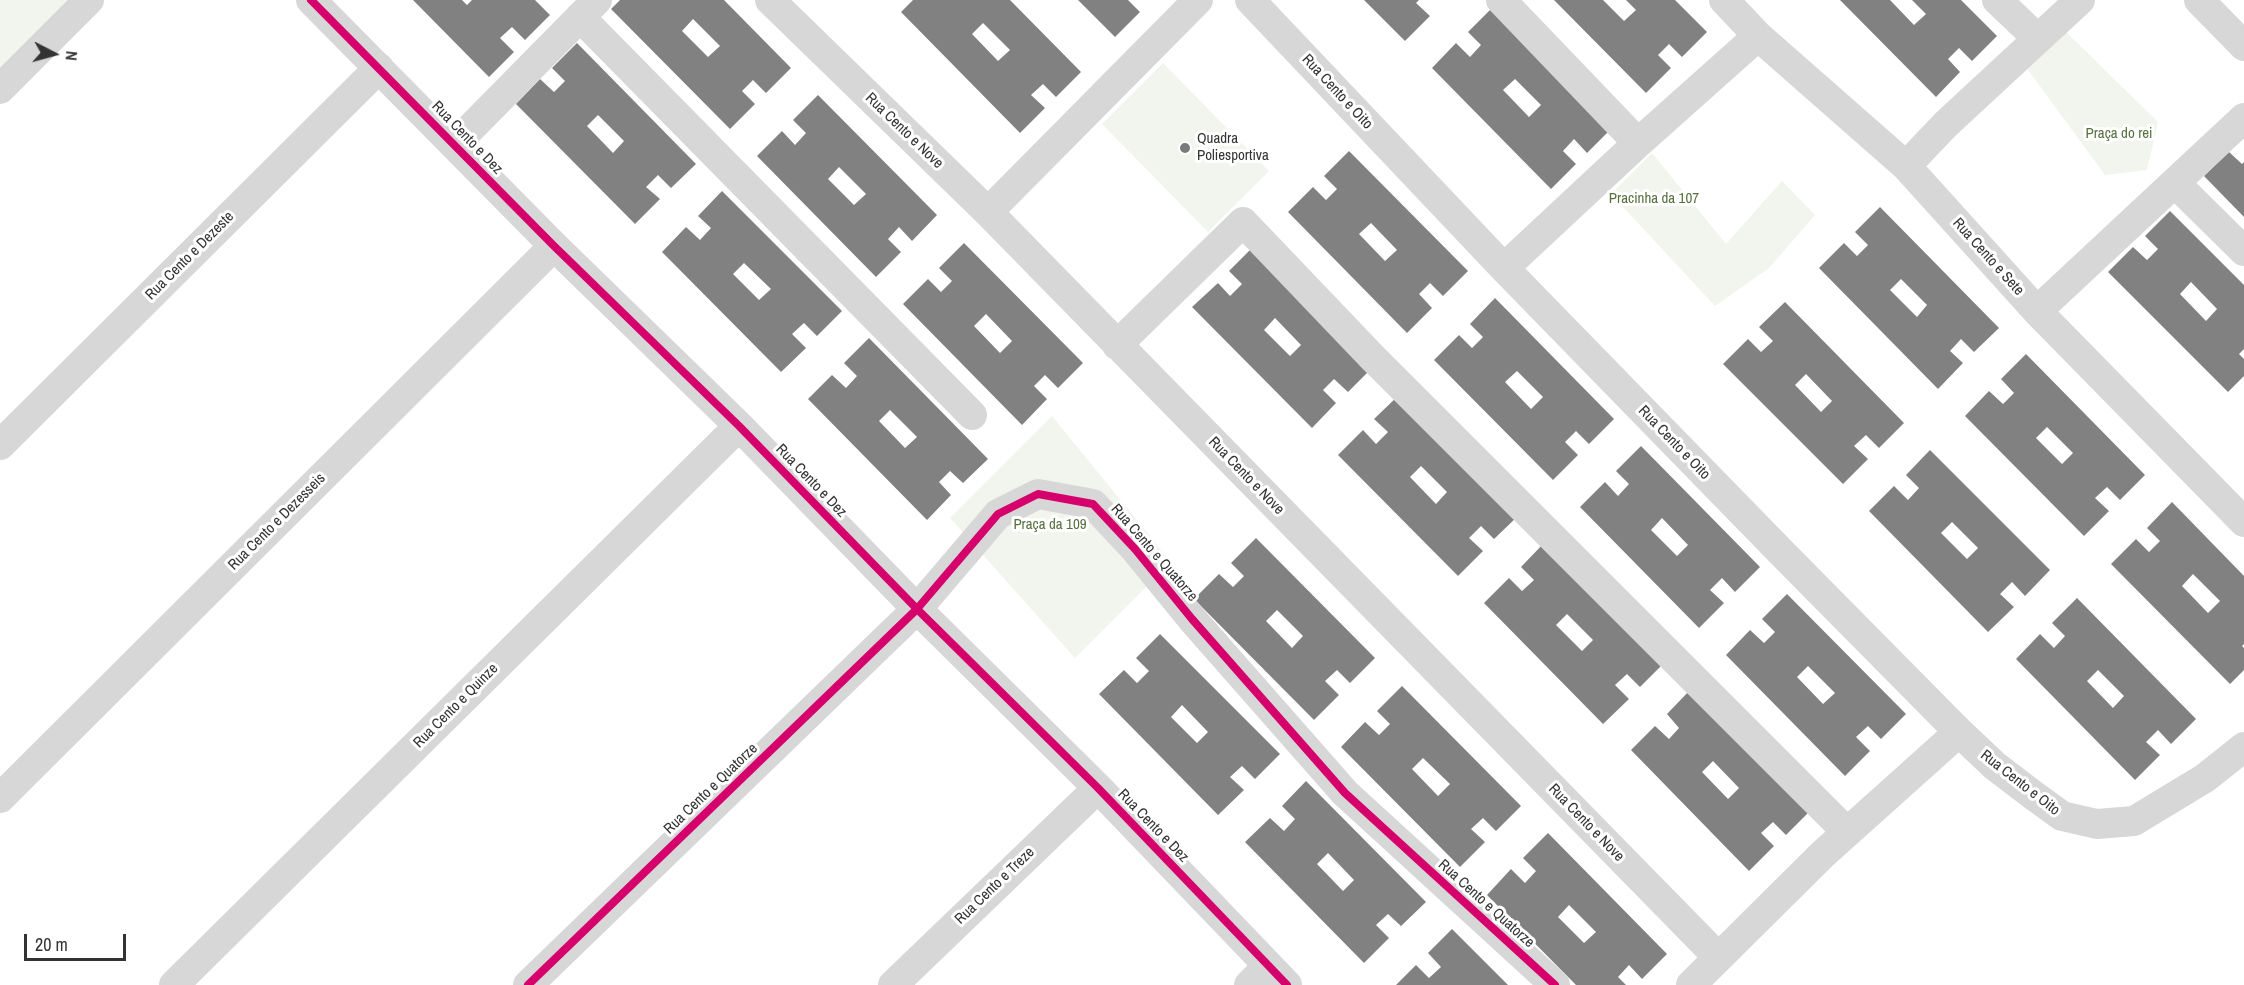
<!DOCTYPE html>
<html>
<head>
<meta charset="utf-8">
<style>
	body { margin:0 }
	#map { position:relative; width:2244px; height:985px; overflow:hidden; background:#fff; font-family:"Archivo Narrow",sans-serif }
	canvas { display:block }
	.north { position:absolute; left:24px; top:24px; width:60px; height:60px; -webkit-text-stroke:4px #fff; paint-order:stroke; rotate:96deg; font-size:16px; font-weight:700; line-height:24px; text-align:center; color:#333 }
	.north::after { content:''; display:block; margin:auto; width:21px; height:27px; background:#333; clip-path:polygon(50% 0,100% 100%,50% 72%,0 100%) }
	.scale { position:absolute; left:24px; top:934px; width:102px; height:27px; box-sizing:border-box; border:3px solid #333; border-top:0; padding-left:8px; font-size:18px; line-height:21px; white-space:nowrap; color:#333; -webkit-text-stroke:4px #fff; paint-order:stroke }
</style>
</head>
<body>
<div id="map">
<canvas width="2244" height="985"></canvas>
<div class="north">N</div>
<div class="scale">20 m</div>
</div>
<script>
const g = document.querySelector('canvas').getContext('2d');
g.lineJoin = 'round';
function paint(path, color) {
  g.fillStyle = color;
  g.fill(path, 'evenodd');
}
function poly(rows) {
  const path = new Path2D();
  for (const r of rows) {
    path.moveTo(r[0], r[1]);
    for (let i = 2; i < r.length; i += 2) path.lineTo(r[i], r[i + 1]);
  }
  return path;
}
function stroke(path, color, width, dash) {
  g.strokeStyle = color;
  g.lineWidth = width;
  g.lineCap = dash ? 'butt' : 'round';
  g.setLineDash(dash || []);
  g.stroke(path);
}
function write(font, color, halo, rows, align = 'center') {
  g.font = font + ' "Archivo Narrow",sans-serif';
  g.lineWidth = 6;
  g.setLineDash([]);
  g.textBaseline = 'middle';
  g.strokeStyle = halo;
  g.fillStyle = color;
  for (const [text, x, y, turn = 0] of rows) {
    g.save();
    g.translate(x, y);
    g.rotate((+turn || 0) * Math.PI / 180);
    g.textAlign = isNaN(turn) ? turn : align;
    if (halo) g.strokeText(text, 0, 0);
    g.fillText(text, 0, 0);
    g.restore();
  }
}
paint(poly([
	[0,0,97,0,0,90],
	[2064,30,2158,122,2147,170,2105,175,2026,67],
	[1163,63,1269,171,1208,232,1102,124],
	[1652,153,1726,244,1782,181,1815,215,1769,268,1715,306,1611,194],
	[1052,416,1171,562,1075,658,950,518]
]), '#f1f5ed');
paint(poly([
	[413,0,462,0,467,5,472,0,535,0,550,15,525,40,512,27,500,38,514,52,489,77],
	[620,0,724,0,791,68,766,93,753,80,742,91,755,104,730,129,611,9],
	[693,19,720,46,708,57,682,31],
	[913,0,1010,0,1081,72,1056,97,1043,84,1031,95,1045,108,1020,133,901,12],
	[983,23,1010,50,998,61,972,34],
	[1078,0,1128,0,1140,12,1115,37],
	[1364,0,1419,0,1416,3,1430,16,1405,41],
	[1554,0,1603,0,1624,21,1636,10,1626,0,1675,0,1707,32,1682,57,1669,44,1658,55,1671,68,1646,93],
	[1840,0,1890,0,1914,25,1926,14,1912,0,1961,0,1997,36,1972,61,1959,48,1948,59,1960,72,1936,97],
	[1493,7,1612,128,1587,153,1574,139,1563,151,1576,164,1551,189,1432,68,1456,43,1470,57,1481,45,1468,32],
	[1515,79,1541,105,1529,117,1503,90],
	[577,43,696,164,671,188,658,175,646,187,660,199,635,224,516,104,540,79,554,92,565,81,552,68],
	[598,115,624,141,613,153,587,126],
	[818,95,937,215,912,241,899,227,888,239,901,252,876,277,757,156,782,131,795,145,806,133,793,120],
	[839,167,866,194,854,205,828,179],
	[1349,151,1468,271,1443,296,1430,283,1419,294,1432,308,1407,333,1288,212,1313,187,1326,200,1337,189,1324,176],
	[1371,223,1397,250,1385,261,1359,234],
	[2229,152,2242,164,2244,162,2244,217,2204,176],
	[722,191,842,311,817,336,804,323,792,334,806,348,781,372,662,252,686,227,700,240,711,228,698,216],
	[744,263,771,289,759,300,733,274],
	[1880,207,1999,328,1974,352,1961,339,1950,351,1963,363,1938,389,1819,268,1844,243,1857,256,1868,245,1855,232],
	[1901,279,1927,305,1917,317,1890,290],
	[2170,211,2244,285,2244,349,2239,354,2244,359,2244,376,2228,392,2108,272,2133,247,2147,260,2158,249,2145,236],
	[2191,282,2217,309,2206,321,2180,294],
	[964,243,1083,363,1058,388,1045,375,1034,386,1047,399,1022,425,903,304,928,279,941,292,952,281,939,268],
	[986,314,1012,341,1000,353,974,326],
	[1254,246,1373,367,1348,392,1334,379,1323,390,1336,403,1312,428,1192,307,1218,283,1230,296,1242,284,1229,271],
	[1275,318,1301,345,1290,356,1264,330],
	[1495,298,1614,419,1589,444,1576,431,1565,442,1578,455,1553,480,1434,360,1459,335,1472,348,1483,337,1470,324],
	[1517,371,1543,397,1531,409,1505,382],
	[1785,302,1904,423,1879,448,1866,435,1854,446,1868,459,1843,484,1723,364,1748,339,1761,352,1773,341,1759,327],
	[1806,374,1832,401,1821,412,1795,385],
	[869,338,988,459,963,483,950,471,939,482,951,495,927,520,808,399,832,375,846,388,857,376,844,363],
	[890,410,917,437,905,448,879,421],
	[2026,354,2145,475,2120,500,2107,487,2095,498,2109,511,2084,536,1965,416,1989,391,2003,404,2014,393,2001,379],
	[2047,427,2073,453,2062,464,2036,438],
	[1400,394,1519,515,1494,539,1481,526,1469,538,1483,551,1458,576,1338,455,1363,430,1376,444,1388,432,1374,419],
	[1421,466,1447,492,1436,504,1410,477],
	[1641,446,1760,567,1735,592,1722,578,1710,590,1724,603,1699,628,1580,507,1605,482,1618,496,1629,484,1616,471],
	[1662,518,1688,545,1677,556,1651,530],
	[1930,450,2050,570,2025,596,2012,582,2000,594,2014,607,1988,632,1869,511,1894,486,1908,500,1919,488,1906,475],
	[1952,522,1978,548,1967,559,1941,533],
	[2172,502,2244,576,2244,644,2242,646,2244,648,2244,670,2230,684,2111,564,2136,539,2149,552,2160,541,2147,528],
	[2193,574,2220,601,2208,613,2182,586],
	[1256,538,1375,658,1350,683,1337,670,1325,681,1339,695,1314,720,1194,599,1219,574,1233,587,1244,576,1231,563],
	[1277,610,1303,636,1292,648,1266,621],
	[1545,542,1665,662,1640,687,1627,674,1615,685,1629,699,1603,724,1484,603,1509,578,1522,591,1534,580,1521,567],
	[1567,614,1593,640,1582,651,1556,625],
	[1787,594,1906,714,1881,739,1868,726,1856,737,1870,751,1845,776,1726,655,1750,630,1764,643,1775,632,1762,619],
	[1808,666,1835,693,1823,704,1797,677],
	[2077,598,2196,719,2171,744,2158,730,2146,742,2160,755,2135,780,2016,659,2040,634,2054,648,2065,636,2052,623],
	[2098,670,2124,696,2113,708,2087,681],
	[1160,634,1280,754,1255,779,1242,766,1230,777,1244,790,1218,815,1099,694,1124,670,1137,683,1149,671,1136,658],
	[1182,705,1208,732,1197,743,1171,717],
	[1402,686,1521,806,1496,831,1483,818,1471,829,1485,842,1460,867,1341,747,1365,722,1379,735,1390,724,1377,711],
	[1423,758,1450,784,1438,796,1412,769],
	[1691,689,1811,810,1786,835,1773,822,1761,833,1774,846,1749,871,1631,750,1655,726,1669,739,1679,728,1667,714],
	[1713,761,1739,788,1728,799,1702,772],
	[1306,781,1426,902,1401,926,1388,914,1376,925,1389,938,1364,963,1245,842,1270,818,1284,831,1295,819,1282,806],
	[1328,853,1354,880,1343,891,1317,864],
	[1548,833,1667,954,1642,979,1629,965,1618,977,1626,985,1576,985,1487,895,1511,869,1525,883,1536,871,1523,858],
	[1569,905,1596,932,1584,943,1558,917],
	[1452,929,1508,985,1396,985,1416,965,1429,978,1441,967,1428,953]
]), '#818181');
stroke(poly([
	[311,0,554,246,739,426,917,609,1098,788,1287,985],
	[770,0,988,212,1718,957],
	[1250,0,1504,268,1779,550,1959,732,1995,766,2033,795,2062,816,2097,824,2134,821,2205,778,2244,747],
	[1501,0,1638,143],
	[1724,0,1758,36,1906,166,2037,311,2244,522],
	[1997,0,2038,39],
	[2199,0,2244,46],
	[580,17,972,415],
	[0,89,89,0],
	[455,144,597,0],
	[1906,166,1946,124,2080,0],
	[2175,183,2244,251],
	[988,212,1198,0],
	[1504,268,1638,143,1758,36],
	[2037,311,2244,118],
	[1117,345,1243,222,1372,357,1847,832],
	[0,445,379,68],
	[0,798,554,246],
	[174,985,739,426],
	[528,985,917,609,998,514,1038,494,1093,504,1135,549,1192,619,1345,793,1555,985],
	[893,985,1098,788],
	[1249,985,1268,966],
	[1691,985,1823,854,1959,732]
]), '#d7d7d7', 30);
stroke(poly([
	[311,0,554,246,739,426,917,609,1098,788,1287,985],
	[528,985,917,609,998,514,1038,494,1093,504,1135,549,1192,619,1345,793,1555,985]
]), '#d6006c', 8);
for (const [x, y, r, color] of [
	[1185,148,6,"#7a7a7a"]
]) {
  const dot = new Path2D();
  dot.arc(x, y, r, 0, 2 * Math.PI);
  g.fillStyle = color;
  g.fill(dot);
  stroke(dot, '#fff', 2);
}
write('15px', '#333', '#fff', [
	["Rua Cento e Oito",1337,92,47],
	["Rua Cento e Nove",904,131,44],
	["Rua Cento e Dez",467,138,46],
	["Rua Cento e Dezeste",190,256,-45],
	["Rua Cento e Sete",1988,257,48],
	["Rua Cento e Oito",1674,443,46],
	["Rua Cento e Nove",1246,476,46],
	["Rua Cento e Dez",811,481,46],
	["Rua Cento e Dezesseis",277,522,-45],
	["Rua Cento e Quatorze",1154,553,49],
	["Rua Cento e Quinze",456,706,-45],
	["Rua Cento e Oito",2020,783,38],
	["Rua Cento e Quatorze",711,789,-44],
	["Rua Cento e Nove",1586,823,46],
	["Rua Cento e Dez",1153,826,46],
	["Rua Cento e Treze",995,886,-44],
	["Rua Cento e Quatorze",1486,904,42]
]);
write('15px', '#56703f', '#fff', [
	["Praça do rei",2119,134],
	["Pracinha da 107",1654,199],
	["Praça da 109",1050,525]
]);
write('15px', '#333', '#fff', [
	["Quadra",1197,139],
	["Poliesportiva",1197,156]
], 'left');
</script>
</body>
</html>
